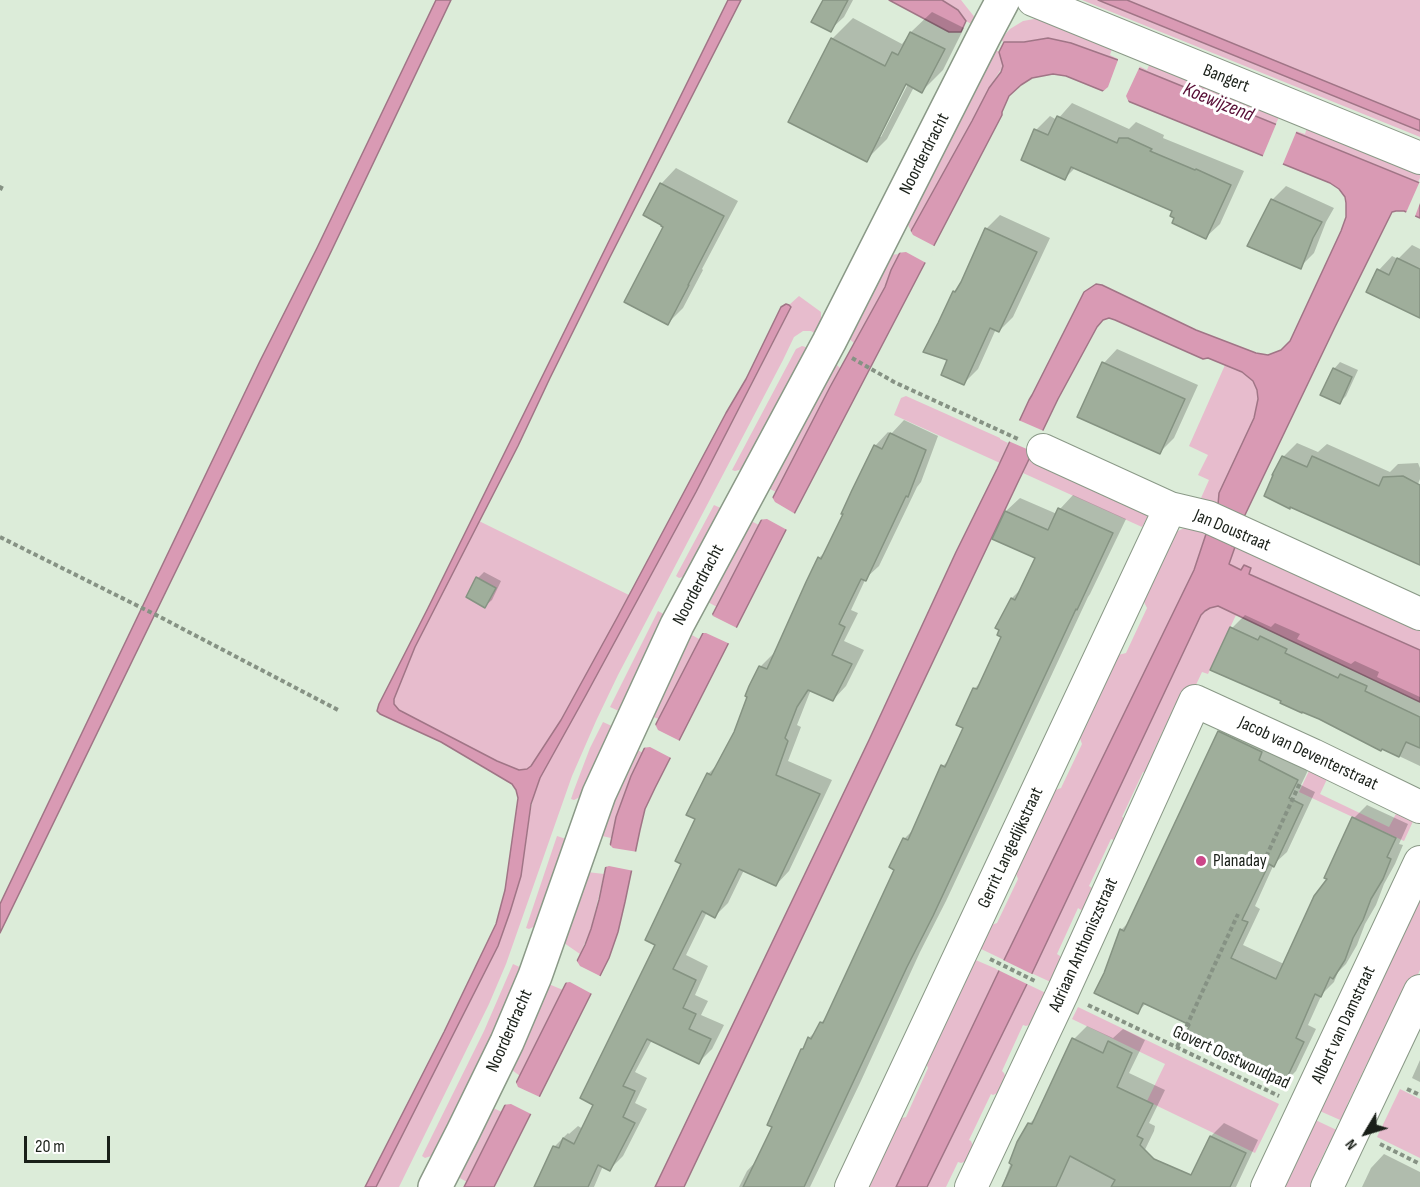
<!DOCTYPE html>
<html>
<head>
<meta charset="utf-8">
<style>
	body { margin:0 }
	#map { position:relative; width:1420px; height:1187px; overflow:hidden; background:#dcecd9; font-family:"Sofia Sans Condensed",sans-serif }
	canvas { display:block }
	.north { position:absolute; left:1336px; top:1103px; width:60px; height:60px; -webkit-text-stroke:4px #fff; paint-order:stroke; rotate:232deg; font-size:16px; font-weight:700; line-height:24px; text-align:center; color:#1a2019 }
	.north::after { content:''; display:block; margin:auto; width:21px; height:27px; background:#1a2019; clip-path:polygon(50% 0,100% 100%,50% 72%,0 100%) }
	.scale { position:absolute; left:24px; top:1136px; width:86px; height:27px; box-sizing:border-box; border:3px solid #1a2019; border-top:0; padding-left:8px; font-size:18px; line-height:21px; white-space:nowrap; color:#1a2019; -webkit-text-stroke:4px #fff; paint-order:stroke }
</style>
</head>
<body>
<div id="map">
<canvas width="1420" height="1187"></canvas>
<div class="north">N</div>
<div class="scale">20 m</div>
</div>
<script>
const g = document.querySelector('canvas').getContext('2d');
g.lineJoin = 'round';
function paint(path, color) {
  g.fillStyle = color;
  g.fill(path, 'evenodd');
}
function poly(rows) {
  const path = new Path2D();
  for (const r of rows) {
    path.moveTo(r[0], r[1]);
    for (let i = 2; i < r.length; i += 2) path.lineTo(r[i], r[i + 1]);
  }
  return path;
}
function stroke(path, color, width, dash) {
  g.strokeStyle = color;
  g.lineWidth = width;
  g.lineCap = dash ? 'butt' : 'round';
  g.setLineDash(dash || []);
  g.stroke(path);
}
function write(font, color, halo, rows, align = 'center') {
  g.font = font + ' "Sofia Sans Condensed",sans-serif';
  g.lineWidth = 6;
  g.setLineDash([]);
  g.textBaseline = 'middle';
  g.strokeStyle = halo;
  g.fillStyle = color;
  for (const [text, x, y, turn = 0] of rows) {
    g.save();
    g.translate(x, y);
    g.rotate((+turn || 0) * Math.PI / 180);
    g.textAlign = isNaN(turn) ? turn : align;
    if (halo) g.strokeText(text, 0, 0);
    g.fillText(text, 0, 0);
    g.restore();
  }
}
paint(poly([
	[942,0,961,0,976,19,975,26,966,21,958,9],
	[1082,0,1098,0,1420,131,1420,137],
	[1127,0,1420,0,1420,120,1259,55],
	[1034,19,1045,19,1113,46,1110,55,1118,59,1118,60,1071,43,1048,38,1024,42,1004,42,1000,40,1010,29,1023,21],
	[994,49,999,52,1003,66,989,88,972,121,911,231,906,221],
	[1151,61,1280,114,1276,124,1138,69,1139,66,1147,70],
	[1308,124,1420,170,1420,178,1418,182,1295,132,1296,131,1305,134],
	[900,254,891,270,885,287,854,343,847,337,889,255],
	[799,296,821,312,821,322,816,334,811,331,803,331,794,337,783,360,618,675,596,721,572,776,506,964,489,1004,399,1187,376,1187,498,946,510,912,521,876,530,813,535,790,383,706,479,521,637,599,734,419,791,308,789,305],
	[802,346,809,348,747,468,735,471,732,470,796,349],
	[833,363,836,364,840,368,776,492,768,488],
	[1225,365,1242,372,1253,381,1257,390,1258,399,1254,418,1219,505,1201,498,1209,480,1198,475,1208,455,1189,446],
	[906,396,1000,438,1000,439,1008,443,1000,463,894,415,901,398],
	[1032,453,1149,514,1142,527,1023,473],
	[714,505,725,510,691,575,679,578,676,576],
	[751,521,759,525,717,607,706,601],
	[1187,527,1194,528,1206,534,1194,570,1004,960,977,947,986,927,997,923,1018,879,1014,868,1050,792,1061,788,1082,744,1078,733,1114,656,1126,653,1147,608,1142,598,1173,533],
	[1235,547,1245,552,1246,551,1420,628,1420,650,1248,573,1251,567,1244,565,1241,570,1229,564],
	[1218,606,1236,615,1208,674,1202,672,1195,687,1177,706,1175,705,1154,750,1156,751,1145,773,1143,772,1122,817,1124,818,1128,829,1125,836,1114,840,1111,839,1089,886,1092,888,1096,898,1092,905,1081,910,1078,908,1057,954,1060,956,1063,967,1055,984,1031,973,1201,615,1210,608],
	[658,611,669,617,621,712,610,707],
	[690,634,701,640,659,719,650,716],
	[603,722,614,727,586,794,574,800,571,799,574,790,590,748],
	[634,748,643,753,631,776,616,817,611,838,602,836,624,767],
	[1309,771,1323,777,1325,773,1328,777,1320,794,1389,827,1398,810,1415,817,1404,841,1299,792],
	[557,836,569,840,540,924,529,929,526,928],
	[587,872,604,874,591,929,580,954,564,943],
	[1420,884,1420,970,1380,1055,1369,1059,1347,1105,1350,1116,1347,1123,1313,1108,1316,1102,1327,1098,1350,1050,1346,1039],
	[971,958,999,970,896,1187,863,1187,894,1120,906,1117,928,1068,924,1057],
	[513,964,524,969,437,1154,425,1158,422,1156,484,1031],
	[1027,984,1050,995,1037,1022,1026,1026,1023,1025,1002,1071,1004,1073,1008,1083,1004,1090,993,1095,991,1094,969,1140,971,1141,975,1152,972,1159,961,1163,958,1162,946,1187,927,1187],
	[547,985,551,985,563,990,520,1076,512,1070],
	[1078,1007,1279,1104,1255,1153,1147,1101,1165,1064,1072,1019],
	[1400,1089,1420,1099,1420,1158,1377,1137],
	[493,1108,502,1112,467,1182,458,1177],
	[1309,1117,1343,1133,1339,1141,1328,1145,1317,1168,1321,1179,1315,1187,1285,1187,1287,1181,1284,1170,1287,1163,1298,1159,1309,1136,1305,1125]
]), '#e7bccd');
const water = poly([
	[436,0,451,0,329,256,0,933,0,904,260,361,317,248,436,0],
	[728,0,741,0,610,257,550,378,518,446,415,647,394,699,394,704,399,710,497,761,519,770,527,769,531,766,561,720,618,616,726,413,746,379,781,307,786,304,789,305,791,307,696,492,586,695,540,778,531,804,521,876,510,912,498,946,376,1187,365,1187,444,1032,496,924,505,890,518,798,516,790,512,784,441,742,380,714,377,711,379,704,428,608,728,0],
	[889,0,942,0,958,10,966,21,961,32,949,32,889,0],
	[1098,0,1127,0,1420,120,1420,131,1098,0],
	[1048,38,1071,43,1118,60,1420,183,1420,218,1404,211,1396,211,1392,212,1335,327,1244,517,1232,546,1235,547,1229,564,1241,570,1244,565,1251,568,1249,574,1420,650,1420,702,1218,606,1210,608,1205,611,1201,615,1027,984,927,1187,896,1187,1005,958,1194,570,1206,534,1218,505,1219,493,1254,418,1258,399,1257,390,1253,381,1242,372,1208,358,1203,359,1115,320,1109,318,1103,320,1097,327,1058,399,1019,480,684,1187,655,1187,869,740,956,552,997,469,1029,400,1032,395,1084,292,1096,284,1102,285,1196,330,1256,353,1268,355,1281,350,1290,341,1341,231,1346,217,1346,203,1345,197,1339,189,1330,183,1066,76,1053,74,1032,78,1021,85,1009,96,1002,112,1002,115,791,520,655,788,645,809,640,830,625,902,618,932,609,958,494,1187,464,1187,585,945,591,929,599,900,616,817,631,776,657,722,830,387,885,287,891,270,911,231,972,121,989,88,1001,72,1003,66,999,52,1004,42,1024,42,1048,38]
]);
paint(water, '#d99ab4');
stroke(water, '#a07586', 1.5);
paint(poly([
	[1118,57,1140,66,1126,96,1130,105,1101,93,1108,87,1118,60],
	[1277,122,1297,130,1282,166,1262,158],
	[1420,181,1420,203,1414,219,1405,215],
	[909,228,913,235,936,247,928,264,906,252,897,253],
	[1016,419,1046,432,1036,453,1006,440],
	[771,495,775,502,797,515,789,531,767,519,758,520],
	[711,612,713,616,739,629,730,644,706,633,701,633],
	[654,722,658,730,680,741,682,740,673,759,650,747,642,748],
	[607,842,613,848,638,852,634,871,609,866,602,868],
	[575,958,580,966,602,977,594,995,570,982,563,983],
	[1001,959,1034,975,1029,985,996,969],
	[515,1080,518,1087,542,1098,533,1115,511,1104,502,1105]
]), '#dcecd9');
paint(poly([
	[825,0,853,0,844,17,830,30],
	[932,12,964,28,943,70,922,91,914,87,887,139,866,160,832,39,853,18,902,44,911,32],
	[908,77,911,78,881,137,877,137],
	[1072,103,1129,129,1136,122,1164,135,1163,138,1244,171,1220,224,1206,237,1176,218,1174,210,1076,167,1065,178,1036,130,1050,116,1057,120],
	[676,168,738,201,702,269,703,270,683,308,668,323,665,227,661,184],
	[1286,186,1334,208,1326,222,1314,253,1300,267,1272,200],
	[1000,215,1050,238,1013,317,999,331,996,329,978,369,964,383,949,359,940,324,954,292,961,285,986,229],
	[1412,245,1420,249,1420,316,1379,270,1392,256,1398,259],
	[1117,349,1198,385,1174,438,1160,452,1104,363],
	[1340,362,1358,370,1346,396,1340,402,1334,369],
	[904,420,938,436,921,482,917,487,879,566,866,578,851,610,858,613,844,641,864,650,846,686,833,700,811,690,810,692,797,725,801,727,788,761,832,780,789,871,776,885,744,870,728,903,715,916,707,912,686,955,708,966,695,995,708,1001,701,1015,724,1025,712,1049,699,1062,652,1040,635,1072,647,1078,635,1103,647,1109,623,1156,610,1169,603,1166,594,1187,535,1187,554,1147,568,1133,569,1134,578,1126,583,1129,595,1104,657,944,697,819,708,774,720,762,735,733,760,667,774,653,775,654,819,558,827,550,875,446,888,432,891,434],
	[1297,443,1318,452,1327,444,1390,472,1398,464,1418,463,1420,468,1420,479,1418,484,1420,485,1420,564,1283,457],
	[1073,495,1126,519,1090,594,1088,597,946,901,920,952,860,1083,810,1187,739,1187,747,1171,758,1159,774,1126,809,1038,817,1030,821,1023,827,1016,896,869,904,839,914,829,943,766,951,758,965,728,974,689,983,680,1003,637,1001,630,997,628,1012,598,1022,588,1037,557,1006,511,1020,498,1057,514,1060,509],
	[484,572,501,581,492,600,485,606,478,578],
	[1245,615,1271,627,1275,623,1300,634,1297,639,1351,664,1355,661,1379,672,1377,677,1420,697,1420,766,1382,748,1232,628],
	[1233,719,1310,766,1301,785,1315,792,1287,852,1274,864,1255,906,1260,909,1243,945,1284,964,1329,879,1354,818,1367,805,1408,824,1399,844,1403,845,1395,864,1384,884,1376,905,1365,924,1357,945,1346,964,1338,972,1334,982,1322,994,1308,1025,1316,1029,1296,1071,1283,1084,1192,1025,1146,1003,1138,1012,1105,974,1121,930,1130,921,1220,732],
	[1087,1026,1113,1038,1123,1029,1145,1040,1129,1073,1165,1090,1149,1123,1155,1126,1154,1131,1127,1187,1002,1187,1018,1143,1029,1124,1038,1115,1074,1039],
	[1420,1060,1420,1082,1412,1078],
	[1224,1123,1258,1140,1236,1187,1187,1187,1211,1136],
	[1384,1154,1420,1172,1420,1187,1362,1187,1371,1168]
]), '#0003');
const building = poly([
	[823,0,848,0,831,32,811,22,823,0],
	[910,32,945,49,922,93,906,84,867,162,788,122,831,38,885,66,892,52,898,55,910,32],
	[1057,116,1117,143,1119,138,1128,138,1152,149,1150,151,1195,170,1196,169,1231,185,1206,239,1172,223,1174,218,1170,216,1172,211,1071,167,1065,180,1021,160,1034,129,1048,135,1057,116],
	[660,183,724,216,688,285,689,285,668,325,624,302,663,227,661,226,661,225,643,215,660,183],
	[1271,199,1322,222,1313,238,1301,269,1247,246,1271,199],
	[985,228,1037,252,999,332,990,328,964,385,941,375,947,360,923,352,938,323,953,291,955,292,961,282,985,228],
	[1397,258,1420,269,1420,318,1366,292,1377,269,1389,275,1397,258],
	[1102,362,1185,399,1160,454,1077,417,1102,362],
	[1333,368,1352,377,1340,404,1320,395,1333,368],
	[890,433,926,450,908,497,906,496,866,581,861,579,839,624,845,627,832,655,852,664,833,701,808,690,797,707,785,738,788,741,776,775,820,794,776,886,739,869,715,918,702,911,673,969,696,980,683,1008,696,1014,689,1029,711,1039,699,1064,647,1039,623,1086,635,1091,623,1117,635,1123,610,1171,598,1165,588,1187,534,1187,553,1146,559,1148,563,1138,574,1144,593,1105,580,1098,655,945,645,940,681,864,675,861,695,819,686,815,707,773,711,775,734,732,747,697,745,696,749,686,759,666,767,669,806,582,818,557,821,559,843,514,841,514,852,490,874,445,882,449,890,433],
	[1282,456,1307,467,1312,456,1379,486,1383,477,1403,476,1420,485,1420,565,1290,507,1290,509,1264,496,1273,475,1272,475,1282,456],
	[1058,508,1113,533,1077,610,1076,609,933,916,907,967,804,1187,743,1187,772,1127,767,1125,801,1049,803,1049,808,1037,811,1039,820,1022,823,1023,894,870,889,867,903,838,908,840,941,765,945,767,963,728,956,725,973,688,977,689,1001,637,997,635,999,630,995,628,1011,598,1015,600,1035,558,992,539,1005,511,1048,530,1058,508],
	[476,577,496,588,485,608,466,597,476,577],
	[1230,627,1258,640,1260,636,1287,649,1285,653,1338,678,1340,674,1367,686,1365,691,1420,717,1420,748,1406,742,1399,757,1382,749,1381,751,1319,719,1302,712,1302,713,1280,703,1281,701,1210,670,1230,627],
	[1218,731,1262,752,1259,760,1298,780,1289,798,1303,805,1274,867,1269,864,1242,920,1248,922,1231,958,1276,979,1314,896,1327,879,1324,878,1352,817,1396,838,1387,857,1391,859,1383,879,1371,899,1363,920,1353,938,1345,960,1333,979,1330,977,1321,997,1315,994,1296,1038,1304,1042,1283,1086,1183,1038,1190,1025,1143,1003,1138,1014,1094,993,1104,973,1120,929,1124,931,1218,731],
	[1072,1038,1103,1053,1108,1041,1132,1053,1117,1087,1153,1104,1137,1136,1143,1139,1140,1145,1154,1159,1191,1175,1210,1136,1246,1153,1230,1187,1111,1187,1115,1180,1070,1156,1056,1187,1002,1187,1012,1165,1009,1163,1017,1142,1028,1123,1032,1124,1072,1038]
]);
paint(building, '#9fae9b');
stroke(building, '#859382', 1.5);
const minor = poly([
	[1033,0,1420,158],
	[1043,450,1170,508,1208,517,1420,614],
	[851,1187,1170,508],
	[971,1187,1062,994,1195,701,1313,755,1420,807],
	[1267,1187,1420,862],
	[1327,1187,1420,991]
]);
const tertiary = poly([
	[435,1187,463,1132,507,1042,535,976,599,794,677,625,829,342,984,36,1003,0]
]);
stroke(minor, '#8a9987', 34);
stroke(tertiary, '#8a9987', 36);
stroke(poly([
	[0,190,3,184],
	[852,358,894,382,1018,439],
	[0,537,160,617,340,711],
	[1260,870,1300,783],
	[990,959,1037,982],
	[1088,1005,1279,1096],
	[1177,1047,1238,914],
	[1407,1089,1420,1095],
	[1380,1144,1420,1164]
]), '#869284', 4, [4.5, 3]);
stroke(minor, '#fff', 32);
stroke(tertiary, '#fff', 33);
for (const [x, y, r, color] of [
	[1201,861,6,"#cc4789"]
]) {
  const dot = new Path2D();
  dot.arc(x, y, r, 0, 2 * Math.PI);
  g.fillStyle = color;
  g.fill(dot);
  stroke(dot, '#fff', 2);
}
write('18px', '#1a2019', '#fff', [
	["Bangert",1226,79,22],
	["Noorderdracht",925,154,-63],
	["Jan Doustraat",1232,531,23],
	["Noorderdracht",699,585,-62],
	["Jacob van Deventerstraat",1308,754,25],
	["Gerrit Langedijkstraat",1011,848,-65],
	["Adriaan Anthoniszstraat",1084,945,-66],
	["Albert van Damstraat",1344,1025,-65],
	["Noorderdracht",510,1031,-66],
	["Govert Oostwoudpad",1231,1058,25]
]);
write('18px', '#1a2019', '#fff', [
	["Planaday",1213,861]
], 'left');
write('italic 20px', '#570d35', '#fff', [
	["Koewijzend",1218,103,22]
]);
</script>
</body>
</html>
